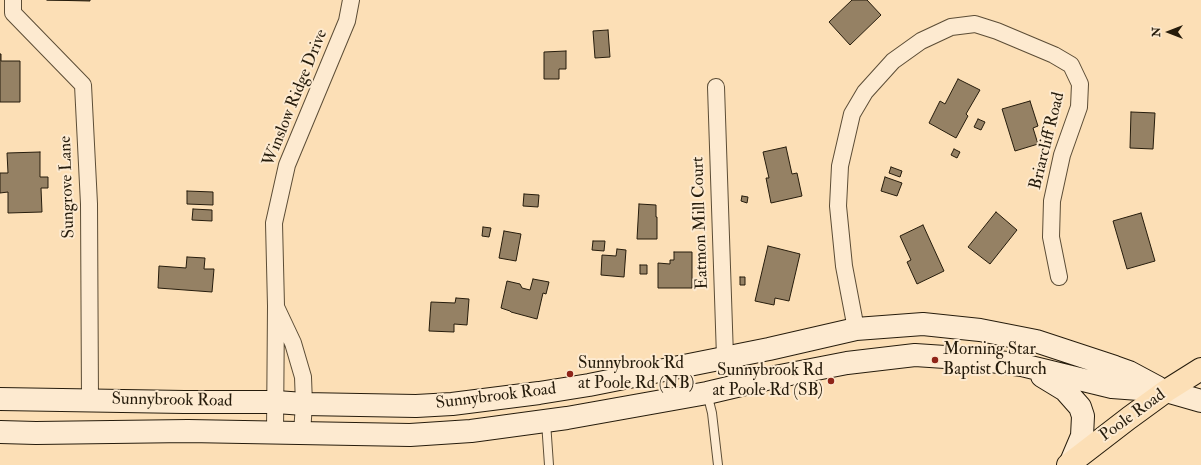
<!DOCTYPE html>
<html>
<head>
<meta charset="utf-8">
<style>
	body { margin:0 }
	#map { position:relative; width:1201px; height:465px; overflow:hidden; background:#fcdfb6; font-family:"IM FELL Double Pica",serif }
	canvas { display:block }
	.north { position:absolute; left:1149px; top:12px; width:40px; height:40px; -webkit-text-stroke:3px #fdead0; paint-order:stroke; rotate:270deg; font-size:11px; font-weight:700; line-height:16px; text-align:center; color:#261c0c }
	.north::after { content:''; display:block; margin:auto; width:14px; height:18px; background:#261c0c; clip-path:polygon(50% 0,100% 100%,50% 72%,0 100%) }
</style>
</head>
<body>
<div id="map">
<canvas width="1201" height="465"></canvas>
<div class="north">N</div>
</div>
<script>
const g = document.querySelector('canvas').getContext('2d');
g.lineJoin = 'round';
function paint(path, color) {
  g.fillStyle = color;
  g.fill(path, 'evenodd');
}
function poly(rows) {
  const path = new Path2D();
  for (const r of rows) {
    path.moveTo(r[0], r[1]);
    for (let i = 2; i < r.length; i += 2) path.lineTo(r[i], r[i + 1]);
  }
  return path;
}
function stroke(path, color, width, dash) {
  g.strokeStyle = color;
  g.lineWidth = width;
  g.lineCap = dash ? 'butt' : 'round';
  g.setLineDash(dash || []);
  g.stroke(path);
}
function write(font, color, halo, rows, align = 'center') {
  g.font = font + ' "IM FELL Double Pica",serif';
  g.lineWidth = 4;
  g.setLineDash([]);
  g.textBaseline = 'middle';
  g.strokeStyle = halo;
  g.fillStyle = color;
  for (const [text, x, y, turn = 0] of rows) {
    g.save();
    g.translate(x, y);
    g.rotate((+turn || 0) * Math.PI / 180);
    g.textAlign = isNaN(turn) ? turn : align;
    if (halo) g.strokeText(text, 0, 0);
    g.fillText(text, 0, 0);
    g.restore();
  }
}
const building = poly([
	[47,0,90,0,90,1,47,0],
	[852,0,867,0,881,15,850,45,829,22,852,0],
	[608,30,610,57,595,58,593,31,608,30],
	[566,51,566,69,559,69,559,79,544,79,544,52,566,51],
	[0,54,1,54,1,61,20,61,20,102,0,102,0,54],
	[958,79,980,90,966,114,968,116,956,138,929,123,940,101,945,104,958,79],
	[1030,101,1038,126,1033,128,1038,144,1015,151,1002,109,1030,101],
	[1131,112,1155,113,1153,149,1130,148,1131,112],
	[978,119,985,122,981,130,974,127,978,119],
	[786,147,792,174,797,173,802,196,771,203,766,178,769,178,763,152,786,147],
	[954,149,960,152,957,158,951,155,954,149],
	[40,152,40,177,48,177,48,188,41,188,42,212,8,213,8,192,0,193,0,173,8,173,7,153,40,152],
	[891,167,902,171,900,177,889,173,891,167],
	[885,177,902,183,897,196,881,191,885,177],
	[187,191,213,192,213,205,187,204,187,191],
	[524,194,539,195,538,207,523,206,524,194],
	[742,196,748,197,747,203,741,201,742,196],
	[639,204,656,205,656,217,657,217,657,239,637,239,639,204],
	[193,209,212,210,212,221,192,220,193,209],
	[996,212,1017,230,990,264,968,247,996,212],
	[1141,213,1155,261,1127,269,1113,221,1141,213],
	[923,225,944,271,917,284,907,262,911,260,900,236,923,225],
	[483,227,491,228,489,237,482,236,483,227],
	[504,231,521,234,516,261,499,258,504,231],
	[593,241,605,241,604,251,592,250,593,241],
	[768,246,800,254,789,301,775,298,774,305,755,301,768,246],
	[617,249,626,250,624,277,601,275,602,255,616,256,617,249],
	[674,252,692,252,692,288,658,288,658,263,670,264,670,260,674,260,674,252],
	[187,257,205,258,204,269,214,269,212,292,158,288,159,266,186,268,187,257],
	[640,265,647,265,647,274,640,274,640,265],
	[740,277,745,277,745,285,740,285,740,277],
	[533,279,549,282,546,294,543,293,537,319,511,312,510,311,501,308,507,281,520,284,522,288,530,290,533,279],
	[456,298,469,299,467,325,454,324,454,332,429,331,431,302,455,303,456,298]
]);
paint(building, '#958164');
stroke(building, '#261c0c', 1);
const service = poly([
	[707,393,712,413,718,465],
	[546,422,549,465]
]);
const minor = poly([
	[13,0,13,13,83,85,89,204,90,401],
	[716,87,725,357],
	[277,309,293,343,303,377,304,404,302,433],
	[856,329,844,266,838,206,840,166,852,114,865,92,893,61,921,41,951,27,975,24,997,31,1054,55,1071,65,1080,84,1079,107,1062,155,1052,201,1051,237,1059,277],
	[275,433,276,306,274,223,287,165,347,21,351,0]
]);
const secondary = poly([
	[1042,376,1065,390,1080,407,1083,416,1082,436,1071,462],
	[0,399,184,402,276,402,304,404,416,406,452,404,539,393,589,385,769,349,856,329,923,324,980,330,1036,341,1115,367,1129,372,1157,387],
	[0,432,36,433,188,431,410,435,471,431,567,418,707,393,775,377,847,363,915,355,975,359,1022,365,1112,387,1166,391,1201,401]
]);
const primary = poly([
	[1068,465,1129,418,1166,391,1201,369]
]);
stroke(service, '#5c4d36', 10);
stroke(minor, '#5c4d36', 18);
stroke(secondary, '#261c0c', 24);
stroke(primary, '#261c0c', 24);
stroke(service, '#fdead0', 8);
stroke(minor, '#fdead0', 16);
stroke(secondary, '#fdead0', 22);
stroke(primary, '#fcdfb6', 22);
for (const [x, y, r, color] of [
	[935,360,4,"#8f2418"],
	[570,374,4,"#8f2418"],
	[831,381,4,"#8f2418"]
]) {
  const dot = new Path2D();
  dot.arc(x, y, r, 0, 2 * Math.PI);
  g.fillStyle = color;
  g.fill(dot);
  stroke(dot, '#fdead0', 1.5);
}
write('17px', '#261c0c', '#fdead0', [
	["Winslow Ridge Drive",296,98,-68],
	["Briarcliff Road",1048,141,-76],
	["Sungrove Lane",68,187,-92],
	["Eatmon Mill Court",701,223,-92],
	["Sunnybrook Road",496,397,-7],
	["Sunnybrook Road",172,401,1],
	["Poole Road",1133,416,-36]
]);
write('17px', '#261c0c', '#fdead0', [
	["Morning Star",943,350],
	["Baptist Church",943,370],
	["Sunnybrook Rd",578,364],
	["at Poole Rd (NB)",578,384],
	["Sunnybrook Rd",823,371,"right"],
	["at Poole Rd (SB)",823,391,"right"]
], 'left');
</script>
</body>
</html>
